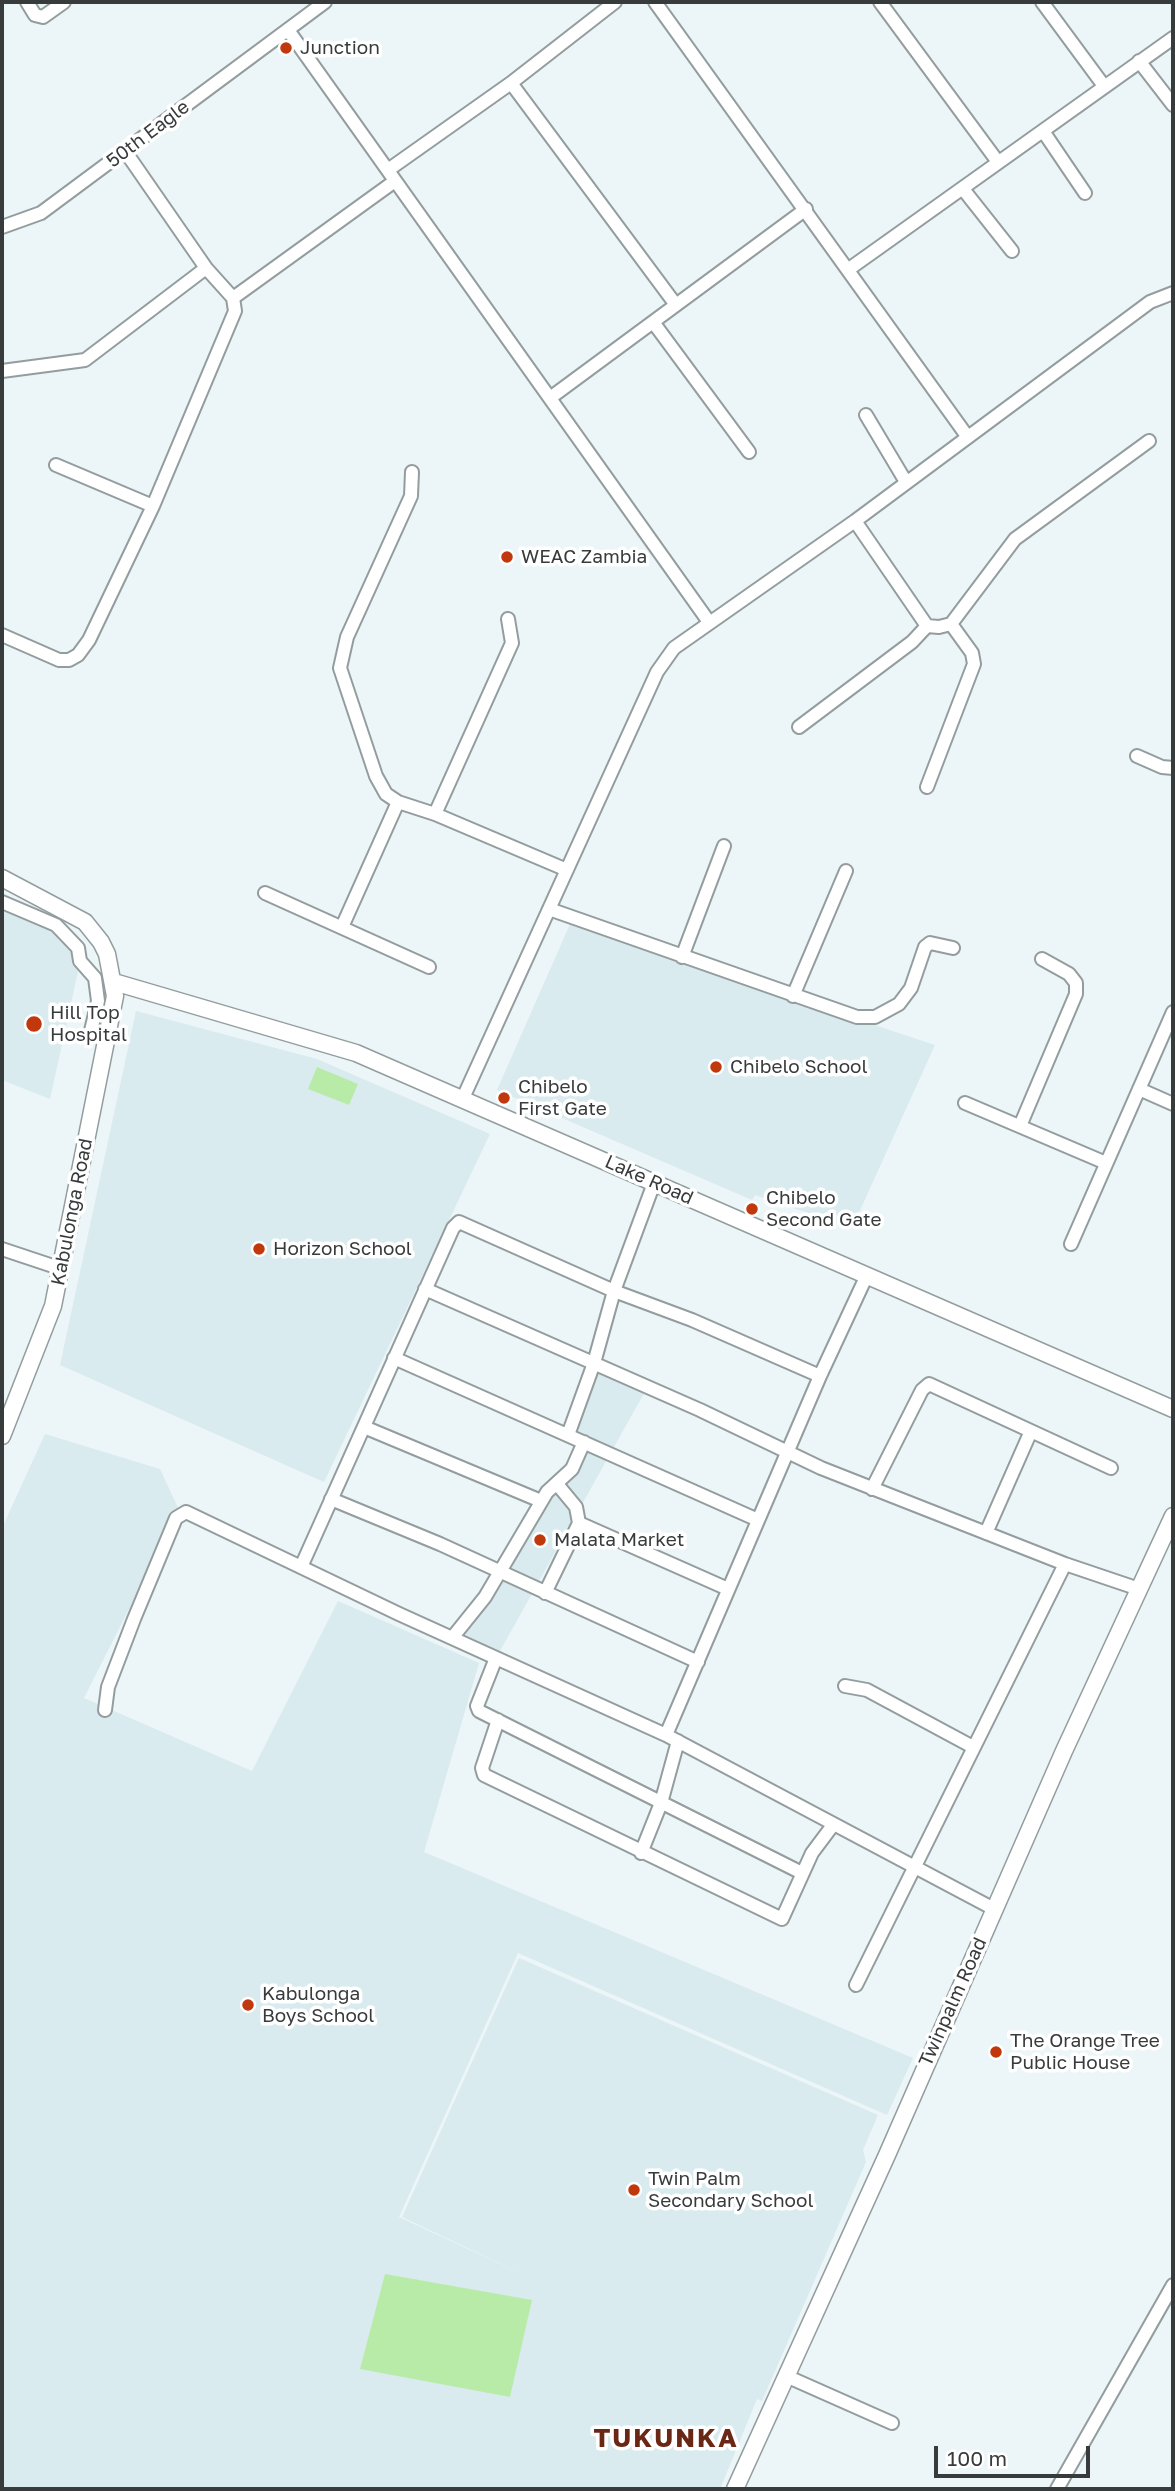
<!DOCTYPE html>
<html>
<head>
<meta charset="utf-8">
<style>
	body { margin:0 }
	#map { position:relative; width:1175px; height:2491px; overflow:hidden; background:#ecf5f7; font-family:"Golos Text",sans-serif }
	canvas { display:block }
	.frame { position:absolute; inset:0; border:4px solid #383b3c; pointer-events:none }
	.scale { position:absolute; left:934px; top:2446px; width:156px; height:32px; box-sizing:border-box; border:4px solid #383b3c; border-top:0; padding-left:9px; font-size:21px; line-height:24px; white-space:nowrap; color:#383b3c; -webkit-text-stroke:5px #fff; paint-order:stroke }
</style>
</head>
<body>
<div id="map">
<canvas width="1175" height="2491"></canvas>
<div class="frame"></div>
<div class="scale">100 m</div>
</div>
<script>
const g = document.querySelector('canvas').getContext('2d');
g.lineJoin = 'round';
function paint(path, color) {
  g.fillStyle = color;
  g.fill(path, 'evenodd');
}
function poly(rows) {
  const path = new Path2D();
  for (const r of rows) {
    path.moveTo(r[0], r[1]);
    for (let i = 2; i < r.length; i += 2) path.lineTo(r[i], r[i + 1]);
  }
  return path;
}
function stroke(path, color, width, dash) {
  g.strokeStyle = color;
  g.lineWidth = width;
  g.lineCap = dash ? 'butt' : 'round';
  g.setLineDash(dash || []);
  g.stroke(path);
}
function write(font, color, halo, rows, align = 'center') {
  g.font = font + ' "Golos Text",sans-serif';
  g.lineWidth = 7;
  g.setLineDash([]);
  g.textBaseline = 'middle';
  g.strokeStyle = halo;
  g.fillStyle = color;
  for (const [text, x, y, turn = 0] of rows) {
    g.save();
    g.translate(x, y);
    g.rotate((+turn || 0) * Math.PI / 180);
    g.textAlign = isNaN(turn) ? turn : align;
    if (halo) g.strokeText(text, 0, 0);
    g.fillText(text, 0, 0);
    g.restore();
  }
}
paint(poly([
	[2,907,59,932,79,967,50,1099,2,1080],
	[570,924,935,1045,852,1228,755,1195,752,1200,497,1090],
	[136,1011,317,1059,490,1134,324,1482,60,1365],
	[591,1364,647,1388,496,1658,452,1638,584,1442,568,1435],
	[45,1434,160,1469,179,1510,84,1698,252,1771,338,1601,479,1663,424,1852,913,2058,887,2115,518,1953,399,2217,533,2279,402,2217,519,1958,878,2115,863,2150,866,2162,762,2401,757,2399,720,2489,2,2489,2,1528]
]), '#d9ebee');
paint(poly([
	[317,1067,358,1084,349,1105,308,1089],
	[385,2274,532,2300,510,2397,360,2369]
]), '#b9eba8');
const minor = poly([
	[27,2,35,15,43,17,64,2],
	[655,2,967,436],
	[880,2,998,162],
	[1042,2,1104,86],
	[288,30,709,622],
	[1139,61,1173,105],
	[511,83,676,305],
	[1043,131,1085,193],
	[388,170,511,83,615,2],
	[963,189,1012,251],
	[2,227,41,213,325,2],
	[849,269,1173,38],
	[233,298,395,181],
	[653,322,749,452],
	[2,371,85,360,206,268],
	[550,398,806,209],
	[866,415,906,482],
	[56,465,153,506],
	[412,472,411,496,347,637,340,668,376,776,386,794,398,802,435,814,567,870],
	[855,521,927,626,939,627,951,624,1015,539,1149,441],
	[2,635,59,660,69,660,78,655,89,640,153,506,235,311,233,298,206,268,125,151],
	[799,727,912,642,927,626],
	[1137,756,1162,767,1173,768],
	[927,787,974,664,972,653,951,624],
	[435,814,512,643,508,619],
	[265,893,429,967],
	[2,902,56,925,78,948,80,961,95,978,98,1001,90,1035],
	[549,909,857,1017,875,1017,899,1004,911,988,925,947,930,943,953,948],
	[342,927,398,802],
	[682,957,724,846],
	[793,996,846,871],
	[1139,1089,1173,1104],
	[463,1098,657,672,674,648,855,521,1150,302,1173,293],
	[965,1103,1106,1163],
	[1020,1126,1076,994,1076,983,1069,974,1042,959],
	[1071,1244,1173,1012],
	[2,1249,62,1269],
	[425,1289,700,1410,821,1468,1065,1564,1139,1589],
	[394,1358,758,1520],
	[364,1427,541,1501],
	[568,1435,594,1363,614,1291,654,1183],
	[872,1489,922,1390,929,1384,1111,1468],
	[331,1499,440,1544,698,1662],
	[579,1523,728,1589],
	[986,1533,1031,1431],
	[301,1567,453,1228,459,1222,614,1291,692,1320,820,1376],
	[545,1593,579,1523,576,1507,557,1484],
	[452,1638,485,1597,547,1492,572,1469,584,1442],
	[496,1658,477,1706,479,1711,802,1873],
	[845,1686,867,1690,973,1747],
	[105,1710,108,1687,134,1619,176,1518,186,1512,399,1614,666,1735,994,1909],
	[498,1720,482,1768,484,1775,782,1919,812,1853,833,1825],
	[666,1735,820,1376,867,1275],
	[641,1853,661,1803,678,1741],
	[856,1985,1065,1564],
	[786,2376,892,2423],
	[1057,2489,1173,2285]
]);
const major = poly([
	[2,878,85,922,101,942,107,954,115,996,53,1306,2,1436],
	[114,982,356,1053,1173,1409],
	[735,2489,887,2155,1064,1751,1173,1516]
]);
stroke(minor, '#949d9e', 16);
stroke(major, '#949d9e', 19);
stroke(minor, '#fff', 12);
stroke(major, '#fff', 16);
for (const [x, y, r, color] of [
	[286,48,7,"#c1380c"],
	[507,557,7,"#c1380c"],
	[34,1024,9,"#c1380c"],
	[716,1067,7,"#c1380c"],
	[504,1098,7,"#c1380c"],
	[752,1209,7,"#c1380c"],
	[259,1249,7,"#c1380c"],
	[540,1540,7,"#c1380c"],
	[248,2005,7,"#c1380c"],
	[996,2052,7,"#c1380c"],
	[634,2190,7,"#c1380c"]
]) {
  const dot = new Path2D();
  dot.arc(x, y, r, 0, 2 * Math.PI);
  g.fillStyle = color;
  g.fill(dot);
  stroke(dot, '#fff', 2.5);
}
write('19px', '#383b3c', '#fff', [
	["Junction",300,48],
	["WEAC Zambia",521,557],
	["Hill Top",50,1013],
	["Hospital",50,1035],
	["Chibelo School",730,1067],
	["Chibelo",518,1087],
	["First Gate",518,1109],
	["Chibelo",766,1198],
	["Second Gate",766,1220],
	["Horizon School",273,1249],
	["Malata Market",554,1540],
	["Kabulonga",262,1994],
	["Boys School",262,2016],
	["The Orange Tree",1010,2041],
	["Public House",1010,2063],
	["Twin Palm",648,2179],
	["Secondary School",648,2201]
], 'left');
write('19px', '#383b3c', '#fff', [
	["50th Eagle",148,134,-37],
	["Lake Road",649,1180,24],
	["Kabulonga Road",72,1212,-79],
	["Twinpalm Road",953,2002,-66]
]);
g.letterSpacing = '2px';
write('bold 26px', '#6a2715', '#fff', [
	["TUKUNKA",666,2439]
]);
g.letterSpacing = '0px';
</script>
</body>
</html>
